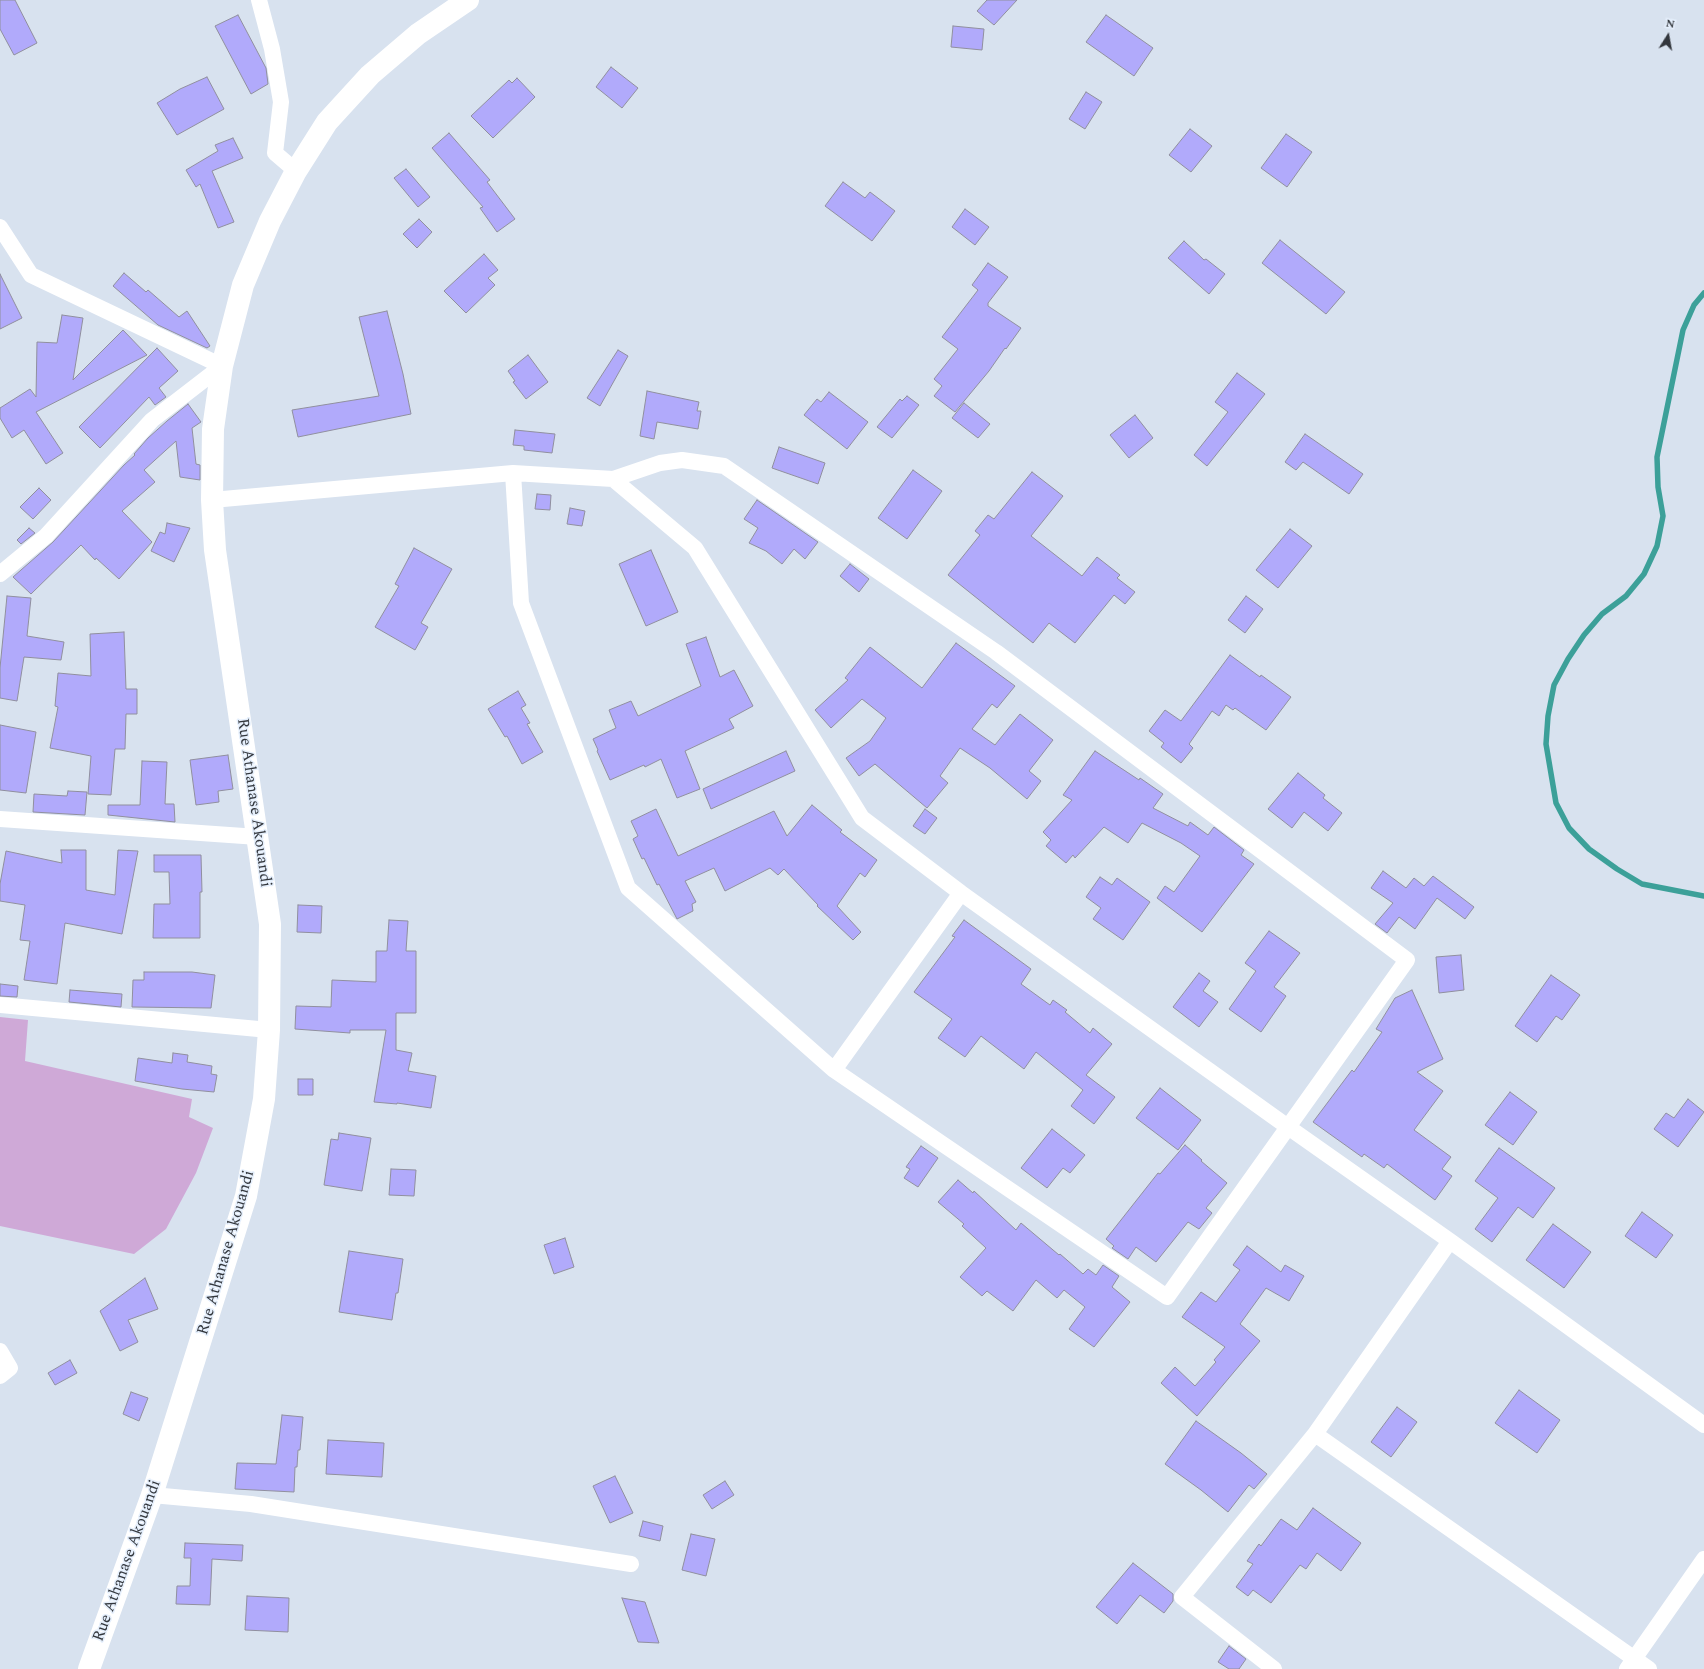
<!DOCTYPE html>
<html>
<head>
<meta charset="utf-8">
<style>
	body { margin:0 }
	#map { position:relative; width:1704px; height:1669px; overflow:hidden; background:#d8e2ef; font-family:Spectral,serif }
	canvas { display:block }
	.north { position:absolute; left:1648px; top:16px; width:40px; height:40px; -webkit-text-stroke:3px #e5effc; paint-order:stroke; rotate:11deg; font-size:11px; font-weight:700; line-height:16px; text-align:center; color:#33373d }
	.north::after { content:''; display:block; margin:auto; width:14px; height:18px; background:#33373d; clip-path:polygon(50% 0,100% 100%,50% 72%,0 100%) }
</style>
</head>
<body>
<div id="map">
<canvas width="1704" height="1669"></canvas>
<div class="north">N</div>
</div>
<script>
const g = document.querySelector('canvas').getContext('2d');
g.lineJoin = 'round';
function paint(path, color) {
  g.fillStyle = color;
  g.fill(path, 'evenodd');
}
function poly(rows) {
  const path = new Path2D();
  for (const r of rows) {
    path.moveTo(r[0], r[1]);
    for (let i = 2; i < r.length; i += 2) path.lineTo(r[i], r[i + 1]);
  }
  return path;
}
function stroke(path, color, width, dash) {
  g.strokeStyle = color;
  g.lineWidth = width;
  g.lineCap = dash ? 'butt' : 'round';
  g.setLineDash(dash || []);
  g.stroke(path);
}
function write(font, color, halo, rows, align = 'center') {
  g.font = font + ' Spectral,serif';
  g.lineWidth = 3;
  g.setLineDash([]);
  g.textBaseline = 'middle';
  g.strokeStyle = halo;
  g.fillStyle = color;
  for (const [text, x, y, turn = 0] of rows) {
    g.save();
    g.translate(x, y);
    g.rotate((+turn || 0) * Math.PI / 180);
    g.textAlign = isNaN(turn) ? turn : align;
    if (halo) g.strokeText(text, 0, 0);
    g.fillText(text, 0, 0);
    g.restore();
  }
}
paint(poly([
	[0,1017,28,1020,25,1061,192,1099,189,1117,213,1128,196,1173,166,1229,134,1254,0,1226]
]), '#cfa9d7');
stroke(poly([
	[1704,293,1694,305,1683,330,1657,457,1658,487,1663,516,1657,546,1644,574,1626,596,1602,614,1584,635,1568,659,1554,685,1548,716,1546,744,1556,803,1569,828,1589,849,1617,869,1642,884,1704,896]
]), '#3ca099', 5.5);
const building = poly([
	[0,0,15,0,37,43,14,55,0,29,0,0],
	[987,0,1017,0,994,25,977,11,987,0],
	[238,15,266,68,268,84,251,94,215,26,238,15],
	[1106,15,1153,48,1134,76,1086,42,1106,15],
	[953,26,984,29,982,50,951,47,953,26],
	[611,67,638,88,622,108,596,87,611,67],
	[207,77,224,109,177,135,157,103,180,89,207,77],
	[517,78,535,97,493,138,471,116,509,80,512,83,517,78],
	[1086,92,1102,102,1085,129,1069,119,1086,92],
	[1190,129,1212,146,1191,172,1169,155,1190,129],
	[449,133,490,180,487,182,515,219,497,232,480,208,483,207,432,148,449,133],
	[1286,134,1312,152,1287,187,1261,168,1286,134],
	[233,138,243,158,212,171,234,222,218,228,200,184,196,187,186,170,218,151,215,145,233,138],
	[406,169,430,197,418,207,394,178,406,169],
	[843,182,865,198,870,192,895,211,872,241,825,206,843,182],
	[965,209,989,227,975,245,952,227,965,209],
	[419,219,432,232,417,248,403,234,419,219],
	[1280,240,1345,292,1326,314,1262,263,1280,240],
	[1184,241,1204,260,1206,259,1225,274,1209,294,1168,258,1184,241],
	[484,254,498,270,488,278,495,285,466,313,444,291,484,254],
	[988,263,1008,277,988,303,988,306,1021,328,1006,349,1005,348,989,371,955,412,934,396,942,386,934,379,958,349,942,337,978,290,972,285,988,263],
	[124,273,146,292,148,290,179,317,187,311,210,346,207,348,158,325,113,286,124,273],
	[0,274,22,318,0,329,0,274],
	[387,311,403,374,411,414,298,437,292,410,379,396,359,317,387,311],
	[62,315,83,318,73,380,123,330,147,355,36,412,63,453,46,464,24,430,12,438,0,418,0,408,30,389,36,397,37,342,57,343,62,315],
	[157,348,178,371,159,388,166,397,155,405,149,397,100,448,79,427,157,348],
	[618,350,628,356,600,406,587,398,618,350],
	[528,355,548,382,526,399,513,382,515,381,508,371,528,355],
	[1237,373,1265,394,1207,466,1194,455,1228,412,1215,402,1237,373],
	[647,391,699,402,697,411,701,411,698,429,657,422,654,439,640,436,647,391],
	[829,392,868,422,847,449,804,415,817,399,821,402,829,392],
	[907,396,919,405,892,438,877,427,900,399,902,401,907,396],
	[964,403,990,424,978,438,952,418,964,403],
	[188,404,201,422,192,428,196,464,200,465,200,480,180,477,176,441,144,470,155,482,122,511,152,542,119,579,96,558,95,560,81,545,31,594,13,577,53,542,124,465,135,455,134,454,148,438,167,421,188,404],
	[1135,415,1153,438,1129,458,1110,435,1135,415],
	[515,430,555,434,552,453,524,450,524,446,513,445,515,430],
	[1305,434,1363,474,1349,494,1303,462,1296,470,1285,462,1305,434],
	[779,447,825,463,818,484,772,468,779,447],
	[913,470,942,491,907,539,878,518,913,470],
	[1032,472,1063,496,1031,536,1082,576,1097,557,1120,575,1117,578,1135,592,1125,604,1114,595,1075,643,1049,623,1033,643,948,575,980,535,975,531,988,515,994,519,1032,472],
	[39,488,51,500,33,519,20,507,39,488],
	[537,494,551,495,550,510,535,509,537,494],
	[757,500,818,542,805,559,794,549,782,564,766,551,749,543,758,528,744,519,757,500],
	[570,508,585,511,582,526,567,524,570,508],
	[167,523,190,528,174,562,151,551,160,532,165,534,167,523],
	[29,528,35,533,21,544,17,540,29,528],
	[1290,529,1312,546,1278,588,1256,570,1290,529],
	[414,548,452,569,421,623,428,627,415,650,375,627,399,586,395,584,414,548],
	[651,550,678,612,646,626,619,564,651,550],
	[850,564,869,579,859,592,840,576,850,564],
	[7,596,31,598,27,636,64,642,61,660,24,657,17,701,0,698,0,668,7,596],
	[1246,596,1263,609,1245,633,1228,620,1246,596],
	[124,632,126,689,137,689,137,714,126,714,125,749,115,749,111,795,88,794,91,756,50,748,58,707,55,706,58,673,91,676,90,634,124,632],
	[706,637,720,677,734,670,753,706,729,719,734,728,685,751,700,789,677,798,661,759,645,767,644,765,610,780,597,751,598,750,593,739,616,728,609,710,631,701,638,716,701,686,686,644,706,637],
	[956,643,1015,686,997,708,992,704,972,729,995,745,1020,714,1053,740,1029,771,1041,781,1027,799,990,768,960,748,940,776,948,783,927,808,875,764,859,776,846,758,870,741,886,718,862,699,831,728,815,710,848,680,845,678,870,647,922,688,956,643],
	[1230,655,1260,677,1261,675,1291,697,1266,730,1235,708,1233,710,1226,705,1219,716,1212,711,1189,744,1193,748,1181,763,1161,747,1164,743,1149,731,1165,710,1181,721,1230,655],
	[518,691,526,705,521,708,530,723,527,724,543,752,522,764,507,736,505,737,488,709,518,691],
	[0,725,36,732,26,793,0,790,0,725],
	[786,751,795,771,711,809,703,789,786,751],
	[1095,751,1139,780,1140,778,1163,794,1153,808,1188,826,1190,822,1208,835,1214,827,1244,850,1241,855,1254,864,1202,932,1157,898,1165,886,1174,892,1200,856,1181,843,1142,823,1128,843,1104,827,1075,858,1073,855,1066,863,1046,846,1051,840,1043,832,1072,800,1063,795,1095,751],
	[228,755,233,789,218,791,219,802,196,805,190,760,228,755],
	[142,761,167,762,165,804,174,804,175,822,108,815,108,805,140,805,142,761],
	[1298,773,1325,795,1323,798,1342,813,1328,831,1304,812,1292,828,1268,809,1298,773],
	[68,791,87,792,85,815,33,812,34,794,67,796,68,791],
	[812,805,842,830,840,832,877,860,865,877,860,873,837,906,861,932,853,940,817,906,818,905,784,869,778,875,770,868,725,891,714,868,685,881,696,902,692,904,693,911,677,919,659,884,657,885,644,858,642,859,633,839,638,836,631,821,656,809,678,856,774,811,787,836,812,805],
	[925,809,937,818,925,834,913,826,925,809],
	[61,850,86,850,86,890,115,895,118,850,138,851,122,934,65,923,57,984,24,980,30,941,20,940,25,905,0,901,0,884,6,851,62,863,61,850],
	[154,855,201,855,202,892,200,892,200,938,153,938,154,904,170,904,169,872,154,872,154,855],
	[1383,871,1406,888,1414,878,1424,886,1433,876,1474,907,1465,919,1437,898,1415,929,1399,917,1387,933,1375,924,1393,903,1371,888,1383,871],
	[1100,877,1112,885,1117,878,1150,902,1123,940,1093,919,1101,908,1086,897,1100,877],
	[298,905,322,906,321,933,297,932,298,905],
	[389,920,408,921,406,951,416,951,416,1013,396,1013,396,1050,412,1053,408,1071,436,1076,431,1108,397,1103,397,1104,374,1102,386,1030,350,1030,350,1033,295,1029,296,1006,331,1007,332,980,376,982,376,951,387,951,389,920],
	[964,920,1031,969,1021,984,1050,1005,1053,1000,1067,1010,1065,1012,1090,1033,1093,1028,1112,1044,1086,1075,1115,1097,1094,1124,1071,1106,1083,1090,1036,1052,1024,1069,981,1036,965,1057,938,1038,952,1019,914,992,955,937,952,936,964,920],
	[1269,931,1300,953,1274,987,1286,996,1261,1032,1229,1009,1256,971,1245,963,1269,931],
	[1461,955,1464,990,1439,993,1436,957,1461,955],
	[144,972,192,972,215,975,211,1008,132,1007,133,980,144,980,144,972],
	[1199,973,1210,981,1203,991,1218,1002,1199,1027,1173,1007,1199,973],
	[1551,975,1580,995,1562,1020,1556,1016,1537,1042,1515,1026,1551,975],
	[0,984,18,986,17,997,0,996,0,984],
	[70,990,122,994,121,1007,69,1002,70,990],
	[1412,990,1443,1059,1417,1072,1443,1091,1414,1130,1451,1157,1442,1169,1452,1176,1435,1200,1387,1164,1384,1168,1364,1154,1362,1157,1313,1122,1352,1070,1354,1072,1382,1032,1376,1029,1395,998,1412,990],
	[173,1053,188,1055,187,1062,212,1066,211,1074,217,1075,214,1092,182,1089,135,1081,138,1058,172,1063,173,1053],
	[298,1079,313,1079,313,1095,298,1095,298,1079],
	[1160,1088,1201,1120,1178,1150,1136,1118,1160,1088],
	[1510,1092,1537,1112,1513,1145,1485,1125,1510,1092],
	[1688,1099,1704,1112,1678,1147,1654,1129,1666,1113,1674,1118,1688,1099],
	[1052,1129,1085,1155,1070,1173,1063,1168,1047,1188,1021,1168,1052,1129],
	[339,1133,371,1138,362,1191,324,1185,331,1139,338,1140,339,1133],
	[1185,1145,1202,1160,1201,1161,1227,1183,1206,1208,1212,1213,1199,1229,1188,1222,1156,1262,1136,1247,1128,1259,1112,1248,1114,1246,1106,1239,1158,1173,1160,1174,1185,1145],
	[921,1146,938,1158,918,1187,904,1178,910,1169,906,1167,921,1146],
	[1499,1148,1555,1188,1533,1218,1518,1207,1492,1242,1475,1229,1498,1198,1475,1181,1499,1148],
	[391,1169,416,1170,414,1196,389,1195,391,1169],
	[958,1180,973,1193,974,1191,1016,1230,1021,1223,1059,1255,1060,1254,1083,1274,1088,1269,1096,1275,1103,1265,1119,1276,1112,1287,1130,1302,1094,1347,1069,1329,1085,1307,1064,1290,1057,1298,1036,1280,1013,1311,987,1291,982,1296,960,1277,986,1248,962,1226,964,1224,938,1202,958,1180],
	[1642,1212,1673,1235,1656,1258,1625,1236,1642,1212],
	[1553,1224,1591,1252,1564,1288,1526,1260,1553,1224],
	[565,1238,574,1267,554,1274,544,1245,565,1238],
	[1247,1246,1281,1272,1285,1265,1304,1276,1289,1301,1266,1288,1240,1324,1260,1341,1197,1416,1161,1383,1175,1367,1195,1386,1216,1362,1214,1360,1225,1347,1182,1317,1201,1292,1216,1302,1240,1270,1233,1265,1247,1246],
	[349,1251,403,1259,398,1293,396,1293,392,1320,339,1312,349,1251],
	[145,1278,158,1309,128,1320,138,1342,120,1351,100,1311,145,1278],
	[70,1360,77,1373,55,1385,48,1373,70,1360],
	[1519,1390,1560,1420,1537,1453,1495,1423,1519,1390],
	[131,1392,148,1398,139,1421,123,1414,131,1392],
	[1397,1407,1417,1422,1391,1457,1371,1442,1397,1407],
	[282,1415,303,1417,300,1450,298,1450,297,1467,295,1467,294,1492,235,1489,237,1463,276,1464,282,1415],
	[1196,1421,1241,1453,1267,1474,1254,1489,1249,1485,1228,1512,1201,1490,1165,1464,1196,1421],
	[328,1440,384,1443,382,1477,326,1474,328,1440],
	[615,1476,633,1513,610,1523,593,1486,615,1476],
	[725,1481,734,1495,712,1509,703,1495,725,1481],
	[1313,1508,1361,1543,1341,1571,1317,1553,1306,1569,1300,1565,1271,1603,1253,1590,1248,1596,1236,1587,1253,1564,1247,1561,1259,1544,1261,1546,1281,1519,1297,1530,1313,1508],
	[643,1521,663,1526,660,1541,639,1536,643,1521],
	[691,1534,715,1539,706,1576,682,1570,691,1534],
	[185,1543,243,1545,242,1561,212,1559,210,1605,176,1604,177,1586,190,1586,191,1558,184,1558,185,1543],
	[1133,1563,1173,1594,1173,1601,1164,1613,1140,1595,1117,1624,1096,1607,1133,1563],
	[247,1596,289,1598,288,1632,245,1630,247,1596],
	[622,1598,645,1602,659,1643,638,1642,622,1598],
	[1229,1646,1246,1659,1239,1669,1229,1669,1218,1662,1229,1646]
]);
paint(building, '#b1aafb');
stroke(building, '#908f9e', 1);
stroke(poly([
	[259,0,272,49,281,102,275,153,296,171],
	[0,227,31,275,222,366,152,420,46,536,0,574],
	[513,473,521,603,628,888,834,1070,1167,1297,1407,960,996,652,724,466,682,460,660,463,613,479],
	[212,500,513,473,613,479,695,548,862,818,961,893,1288,1127,1450,1241,1704,1425],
	[0,819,258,837],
	[0,1005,269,1030],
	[834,1070,961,893],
	[0,1351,10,1368,0,1376],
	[1315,1434,1649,1669],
	[152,1495,251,1504,631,1564],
	[1274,1669,1182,1597,1315,1434,1450,1241],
	[1627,1669,1704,1559]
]), '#fff', 16);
stroke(poly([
	[89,1669,152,1495,246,1196,264,1099,269,1030,270,924,215,550,212,500,213,429,222,366,243,285,270,221,296,171,327,122,370,75,418,34,468,0]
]), '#fff', 22);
write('16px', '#33373d', '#e5effc', [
	["Rue Athanase Akouandi",253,803,82],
	["Rue Athanase Akouandi",227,1253,-74],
	["Rue Athanase Akouandi",128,1561,-70]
]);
</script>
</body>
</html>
